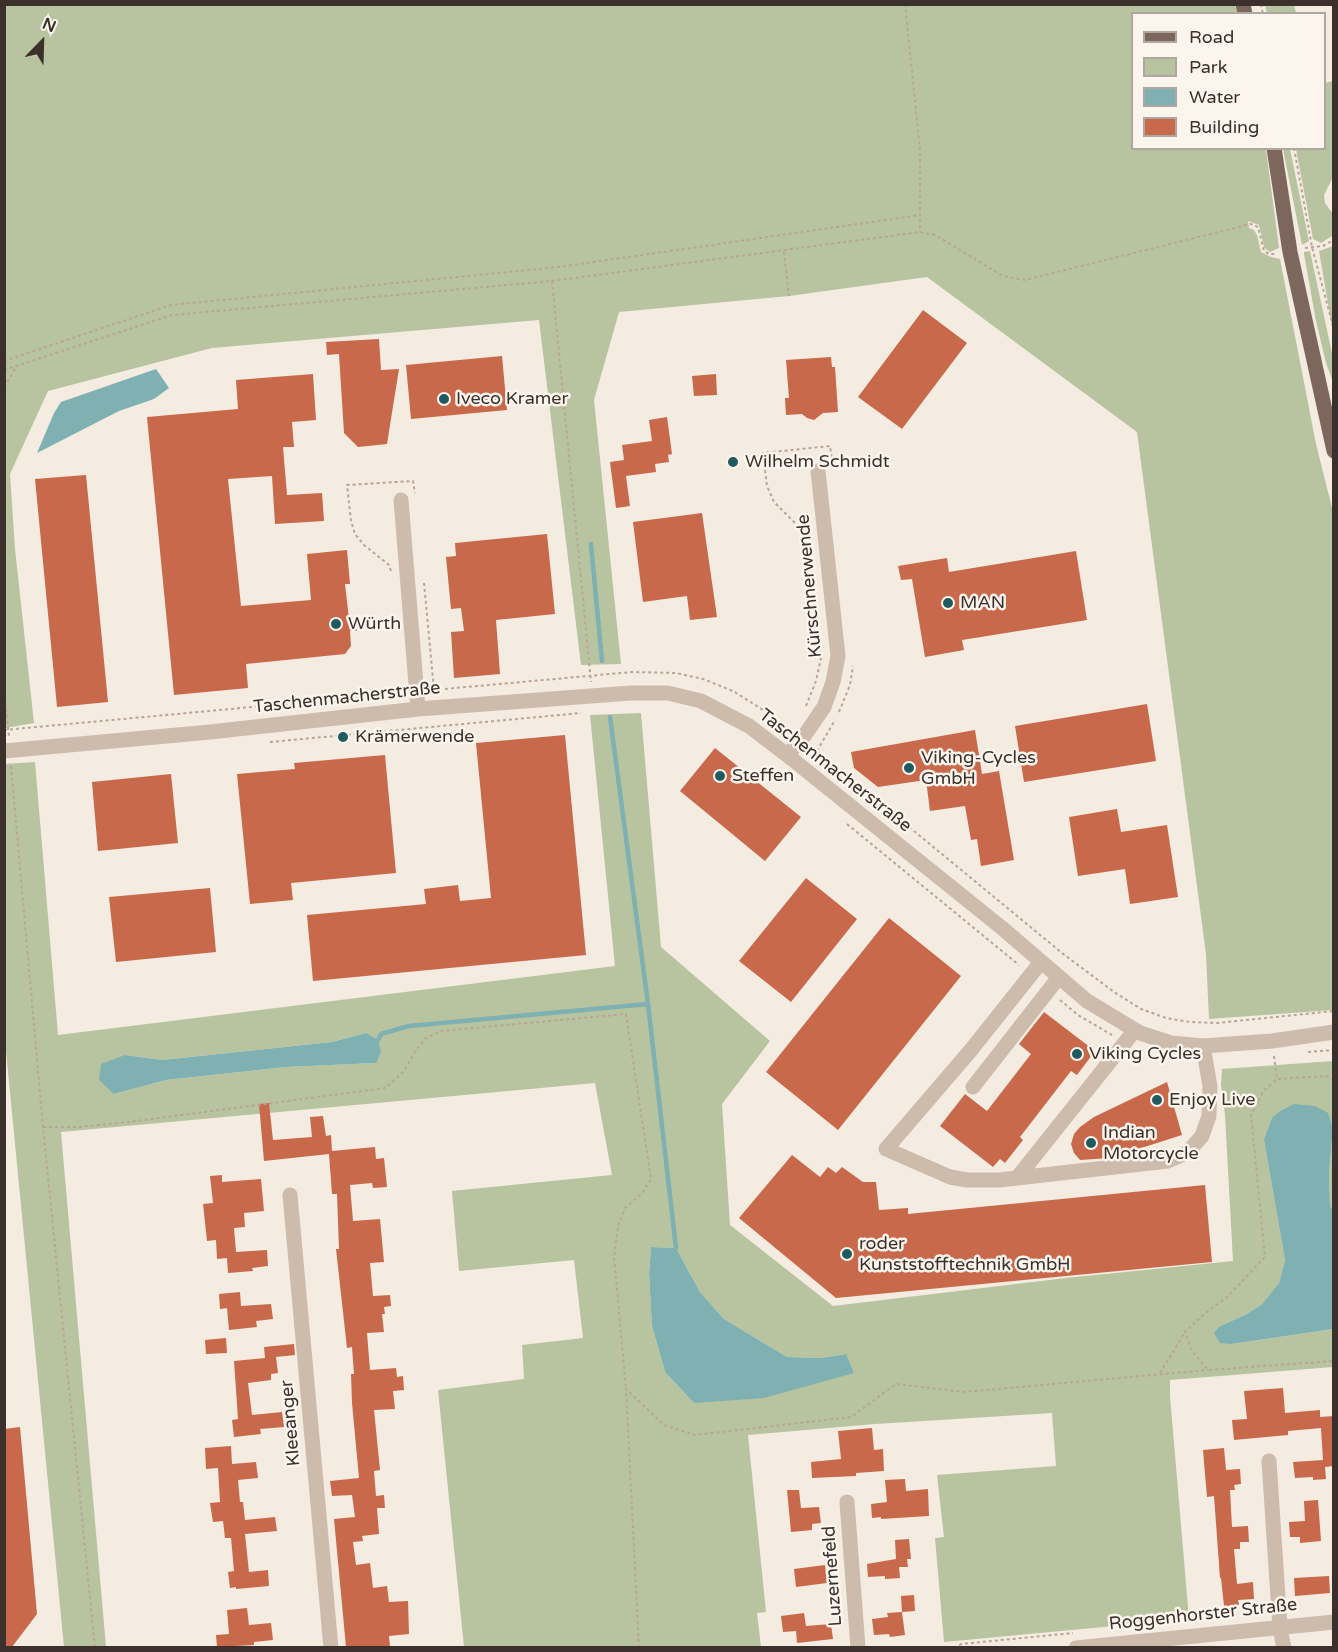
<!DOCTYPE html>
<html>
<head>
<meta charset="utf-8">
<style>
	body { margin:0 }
	#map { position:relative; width:1338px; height:1652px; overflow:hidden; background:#f4ebe1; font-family:"Varela Round",sans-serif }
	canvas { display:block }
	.frame { position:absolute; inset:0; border:6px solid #3b302b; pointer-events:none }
	.legend { position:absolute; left:1131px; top:12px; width:195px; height:138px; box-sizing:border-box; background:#fbf5ee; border:2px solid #aea6a0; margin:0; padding:8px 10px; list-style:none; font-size:18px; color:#3b302b }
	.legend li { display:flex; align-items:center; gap:12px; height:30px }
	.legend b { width:30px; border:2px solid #aea6a0 }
	.north { position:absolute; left:12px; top:12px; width:60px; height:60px; -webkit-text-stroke:4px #fbf5ee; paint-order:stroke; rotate:23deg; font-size:16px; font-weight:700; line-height:24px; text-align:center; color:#3b302b }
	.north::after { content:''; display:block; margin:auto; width:21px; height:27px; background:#3b302b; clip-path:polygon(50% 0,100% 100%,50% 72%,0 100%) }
</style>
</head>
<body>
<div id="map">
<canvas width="1338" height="1652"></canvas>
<div class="frame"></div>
<ul class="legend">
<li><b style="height:8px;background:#7d675c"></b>Road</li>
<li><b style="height:16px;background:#b8c4a0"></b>Park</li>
<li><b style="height:16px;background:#7fb0b2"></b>Water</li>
<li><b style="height:16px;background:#c8694b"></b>Building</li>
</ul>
<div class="north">N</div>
</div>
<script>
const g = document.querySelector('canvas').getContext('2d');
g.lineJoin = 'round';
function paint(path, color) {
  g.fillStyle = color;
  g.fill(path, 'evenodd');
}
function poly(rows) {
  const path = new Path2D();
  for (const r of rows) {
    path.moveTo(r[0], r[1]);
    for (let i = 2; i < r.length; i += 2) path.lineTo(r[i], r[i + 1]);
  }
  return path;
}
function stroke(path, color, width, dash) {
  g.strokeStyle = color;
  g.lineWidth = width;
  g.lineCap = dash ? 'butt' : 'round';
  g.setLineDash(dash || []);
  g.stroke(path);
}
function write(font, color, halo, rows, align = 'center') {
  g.font = font + ' "Varela Round",sans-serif';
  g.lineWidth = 5;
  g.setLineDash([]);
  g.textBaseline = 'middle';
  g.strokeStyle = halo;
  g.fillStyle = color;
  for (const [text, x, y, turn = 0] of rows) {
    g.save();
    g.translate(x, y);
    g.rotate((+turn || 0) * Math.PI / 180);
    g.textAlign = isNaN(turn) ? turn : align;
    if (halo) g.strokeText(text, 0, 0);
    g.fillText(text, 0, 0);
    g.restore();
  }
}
paint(poly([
	[4,5,1235,5,1237,13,1132,14,1132,148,1266,149,1279,248,1270,252,1267,250,1264,247,1259,225,1248,221,1249,228,1254,230,1257,235,1261,252,1271,257,1280,259,1316,444,1333,512,1333,1010,1209,1019,1206,954,1137,432,927,277,789,296,619,312,594,400,621,664,581,665,539,320,212,348,48,391,10,474,15,549,34,723,5,728],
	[1265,5,1294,5,1296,13,1267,13],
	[1332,81,1334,91,1333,177,1324,195,1325,203,1333,214,1333,231,1332,236,1321,243,1313,239,1296,149,1324,148,1325,83],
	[1283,149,1290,149,1309,241,1302,245],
	[1333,246,1333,333,1319,251],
	[1310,251,1333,358,1333,382,1326,363,1316,321,1304,254,1304,252],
	[641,713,661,947,770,1041,722,1104,730,1225,833,1306,1066,1278,1233,1261,1225,1115,1221,1085,1222,1069,1333,1061,1333,1213,1330,1206,1329,1174,1333,1128,1264,1140,1285,1260,1279,1283,1262,1304,1247,1314,1220,1326,1232,1344,1333,1329,1333,1367,1170,1380,1170,1396,1189,1619,944,1642,935,1538,944,1537,937,1475,1056,1466,1052,1413,875,1424,748,1435,766,1612,757,1613,761,1647,464,1647,438,1390,524,1379,522,1345,583,1338,574,1260,459,1271,452,1191,612,1175,595,1083,61,1132,106,1647,64,1647,5,1041,4,764,35,762,58,1035,615,966,590,715],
	[366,1033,375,1063,286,1067,166,1080,114,1094,125,1055,162,1060,332,1042],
	[651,1247,676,1248,700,1292,724,1319,787,1357,820,1358,845,1354,694,1403,665,1372,652,1326,649,1274]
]), '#b8c4a0');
paint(poly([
	[156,369,169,388,154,399,119,411,37,453,54,413,61,402],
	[366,1033,378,1040,381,1052,376,1063,286,1067,166,1080,114,1094,99,1080,101,1064,125,1055,162,1060,332,1042],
	[1294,1104,1315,1106,1328,1113,1333,1128,1329,1174,1330,1206,1334,1213,1333,1329,1232,1344,1220,1343,1214,1333,1220,1326,1247,1314,1262,1304,1279,1283,1285,1260,1264,1140,1272,1118,1280,1111],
	[651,1247,676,1248,700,1292,724,1319,787,1357,820,1358,846,1354,854,1373,764,1398,694,1403,665,1372,652,1326,649,1274]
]), '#7fb0b2');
stroke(poly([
	[591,544,602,661],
	[610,717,648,1004,676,1248],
	[378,1040,381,1034,409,1026,648,1004]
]), '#7fb0b2', 4.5);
paint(poly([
	[923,310,967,343,902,429,858,397],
	[379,339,381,370,399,369,387,444,358,447,344,433,339,354,327,355,326,342],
	[502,356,507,410,411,419,406,365],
	[831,357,832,367,835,367,838,412,823,413,814,420,807,418,802,414,786,415,785,398,789,398,786,360],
	[313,374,316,420,292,422,294,447,283,447,287,495,322,493,324,521,275,524,272,476,228,479,241,606,311,600,307,554,347,550,350,584,345,584,349,619,356,618,357,631,350,631,351,646,345,654,246,664,248,688,174,695,147,417,238,409,236,380],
	[716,374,717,395,694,396,692,376],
	[667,417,672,454,668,455,669,462,655,464,656,472,626,476,630,506,616,508,610,462,624,460,622,445,652,441,649,420],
	[86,475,108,702,57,707,35,479],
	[702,513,717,617,690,620,687,596,643,602,633,522],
	[547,534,555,614,496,620,500,674,454,678,451,632,464,631,461,608,451,609,446,557,456,556,455,543],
	[1076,551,1087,620,962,640,964,650,925,657,912,579,901,580,898,566,947,558,949,572],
	[1147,704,1156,761,1024,782,1015,726],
	[975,730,982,774,999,771,1014,860,981,866,977,839,971,840,965,806,930,811,926,780,878,787,854,768,851,752],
	[565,735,586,955,313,981,307,915,426,904,424,889,458,885,460,901,491,898,476,743],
	[715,748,801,817,765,861,680,791],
	[385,755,396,873,291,883,293,900,250,904,237,774,295,769,294,763],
	[171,774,178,843,98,851,92,782],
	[1117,809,1121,832,1167,825,1178,897,1130,904,1125,869,1078,876,1069,817],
	[806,878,857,919,791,1002,739,961],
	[210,888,216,952,116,962,109,897],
	[889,918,961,976,838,1130,766,1072],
	[1044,1012,1095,1051,1077,1075,1071,1071,1020,1137,1023,1140,1005,1163,1000,1159,993,1167,940,1126,965,1094,987,1111,1031,1054,1019,1044],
	[1167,1082,1182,1135,1110,1158,1080,1160,1074,1153,1071,1144,1074,1134,1080,1127,1094,1117],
	[269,1103,273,1140,312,1137,310,1117,323,1116,326,1136,331,1135,332,1151,375,1147,376,1159,384,1158,387,1187,373,1188,372,1183,350,1185,353,1221,380,1219,384,1262,370,1263,373,1296,390,1295,391,1306,384,1307,385,1314,382,1314,384,1332,367,1333,370,1370,396,1368,397,1377,403,1376,404,1390,393,1391,395,1409,374,1410,380,1470,374,1471,376,1496,384,1495,385,1508,377,1508,379,1534,362,1536,363,1541,353,1542,356,1565,370,1563,373,1588,387,1586,389,1602,408,1601,409,1634,389,1636,390,1647,346,1647,334,1519,355,1517,352,1495,332,1496,330,1481,359,1478,352,1403,351,1374,354,1374,352,1347,347,1348,336,1249,339,1249,337,1194,332,1194,329,1154,264,1161,259,1104],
	[792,1155,820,1177,828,1167,836,1173,842,1167,863,1182,876,1182,879,1210,908,1208,908,1214,1205,1185,1212,1262,836,1298,739,1218],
	[222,1175,222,1182,261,1179,264,1211,244,1213,245,1227,234,1228,236,1252,267,1250,268,1266,252,1268,253,1271,228,1273,227,1258,217,1259,216,1240,207,1241,203,1204,213,1203,210,1176],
	[240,1292,241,1306,271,1304,273,1319,256,1321,257,1327,229,1330,227,1308,220,1309,219,1294],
	[226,1338,227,1353,206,1354,205,1340],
	[294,1344,295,1355,276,1357,278,1373,271,1374,271,1380,248,1383,252,1415,282,1412,284,1427,260,1429,261,1434,234,1437,232,1420,238,1419,234,1361,265,1358,264,1347],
	[1283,1388,1285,1413,1320,1410,1320,1417,1334,1416,1334,1466,1325,1467,1326,1479,1313,1480,1313,1477,1295,1478,1293,1462,1323,1460,1321,1428,1288,1431,1288,1435,1234,1440,1232,1420,1247,1419,1244,1391],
	[20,1427,37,1614,12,1647,4,1647,4,1429],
	[872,1428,874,1450,883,1449,884,1471,856,1473,856,1476,812,1478,811,1462,841,1459,838,1431],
	[231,1446,232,1464,256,1462,258,1478,238,1480,240,1502,243,1502,245,1520,275,1517,277,1531,245,1534,249,1572,268,1570,269,1586,236,1589,236,1587,230,1588,228,1572,234,1571,231,1538,225,1538,223,1521,213,1522,210,1503,220,1502,218,1468,206,1469,205,1448],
	[1224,1448,1226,1470,1240,1469,1241,1484,1234,1485,1235,1490,1230,1490,1232,1527,1248,1526,1249,1542,1240,1542,1240,1549,1234,1549,1237,1584,1253,1582,1254,1599,1238,1600,1239,1605,1224,1606,1221,1578,1220,1578,1214,1496,1207,1497,1203,1450],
	[905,1479,906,1491,928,1489,929,1516,881,1519,881,1517,872,1518,871,1504,887,1502,885,1480],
	[787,1490,799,1490,801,1508,819,1507,821,1523,812,1524,812,1530,791,1532],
	[1318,1500,1321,1541,1300,1543,1300,1537,1290,1537,1289,1522,1305,1521,1304,1501],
	[909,1539,911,1559,907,1559,908,1567,899,1567,900,1578,885,1579,885,1576,868,1577,867,1564,896,1559,895,1540],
	[825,1565,827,1583,796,1587,794,1569],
	[1329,1576,1330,1593,1295,1596,1294,1578],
	[914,1595,915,1611,902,1612,901,1596],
	[247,1608,249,1625,271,1623,273,1640,254,1642,254,1645,217,1647,216,1635,229,1634,227,1610],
	[902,1612,905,1635,890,1637,889,1634,874,1635,872,1619,888,1617,887,1613],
	[804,1613,806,1626,831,1624,833,1639,797,1643,796,1631,783,1632,781,1616]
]), '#c8694b');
stroke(poly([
	[905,4,920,150,920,232],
	[1261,4,1263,14],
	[1294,148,1312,247,1334,330],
	[1305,248,1323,246,1334,240],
	[784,252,789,296],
	[552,281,591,682],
	[4,361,171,305,559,267,920,215],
	[4,370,172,315,552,281,920,232,935,235,1003,276,1025,280,1251,224,1258,227,1264,251,1269,254,1276,254],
	[4,387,17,366],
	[810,547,809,537,774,502,767,486,763,453,830,446,833,467],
	[391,571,389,565,364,545,355,534,351,521,347,485,413,481,415,493],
	[424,583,434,690],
	[433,690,632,672,676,673,703,679,733,691,768,713,791,731],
	[4,691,9,737],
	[806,706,816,681,821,658,819,630],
	[839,712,850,685,853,666],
	[4,730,403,693],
	[270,742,581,713],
	[812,747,1062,953,1114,992,1141,1009,1166,1018,1190,1022,1217,1023,1334,1011],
	[817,751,835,720],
	[11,766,43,1127,95,1648],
	[847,824,1019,965],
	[1060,1000,1078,1015,1112,1035],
	[1308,1052,1334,1050],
	[1274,1056,1277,1079],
	[1334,1080,1326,1076,1277,1079,1263,1092,1251,1115,1265,1257,1227,1297,1203,1315,1185,1332,1192,1351,1208,1370,1334,1361],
	[43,1127,78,1127,129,1122,385,1088,404,1071,416,1050,425,1039,440,1031,626,1014,651,1179,643,1192,625,1208,618,1226,614,1257,626,1389],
	[1160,1373,1185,1332],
	[639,1648,626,1389,664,1425,695,1435,851,1417,896,1384,964,1392,1208,1370],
	[954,1648,961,1644,1073,1633]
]), '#b9a596', 2, [3, 3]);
stroke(poly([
	[401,500,418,709],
	[4,751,210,732,418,709,631,693,668,693,701,701,749,726,787,755,1002,928,1087,1001,1140,1033,1171,1043,1203,1046,1272,1041,1334,1032],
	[787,755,802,739,824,707,833,682,838,656,818,471],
	[1041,962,971,1050,886,1149,950,1177,967,1180,999,1180,1168,1161,1188,1152,1202,1136,1209,1116,1210,1086,1203,1046],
	[973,1087,1059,977],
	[1017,1178,1135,1030],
	[290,1195,331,1648],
	[1269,1461,1280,1628,1284,1648],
	[847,1502,858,1648],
	[1076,1648,1334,1622]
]), '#cdbbac', 15);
stroke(poly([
	[1243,4,1245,14],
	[1274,148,1290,252,1334,451]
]), '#7d675c', 15);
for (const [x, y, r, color] of [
	[444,399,6,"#1f5a5e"],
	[733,462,6,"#1f5a5e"],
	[948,603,6,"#1f5a5e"],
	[336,624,6,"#1f5a5e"],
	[343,737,6,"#1f5a5e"],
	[909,768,6,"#1f5a5e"],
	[720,776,6,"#1f5a5e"],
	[1077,1054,6,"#1f5a5e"],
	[1157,1100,6,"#1f5a5e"],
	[1091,1143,6,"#1f5a5e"],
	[847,1254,6,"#1f5a5e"]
]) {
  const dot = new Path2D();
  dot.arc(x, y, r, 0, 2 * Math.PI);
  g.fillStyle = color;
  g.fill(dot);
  stroke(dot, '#fbf5ee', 2);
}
write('18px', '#3b302b', '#fbf5ee', [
	["Iveco Kramer",456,399],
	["Wilhelm Schmidt",745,462],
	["MAN",960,603],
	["Würth",348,624],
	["Krämerwende",355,737],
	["Viking-Cycles",921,758],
	["GmbH",921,779],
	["Steffen",732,776],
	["Viking Cycles",1089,1054],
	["Enjoy Live",1169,1100],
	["Indian",1103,1133],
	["Motorcycle",1103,1154],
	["roder",859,1244],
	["Kunststofftechnik GmbH",859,1265]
], 'left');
write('18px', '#3b302b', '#fbf5ee', [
	["Kürschnerwende",810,586,-95],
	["Taschenmacherstraße",347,698,-6],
	["Taschenmacherstraße",835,771,38],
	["Kleeanger",291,1423,-95],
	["Luzernefeld",833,1576,-94],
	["Roggenhorster Straße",1203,1615,-6]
]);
</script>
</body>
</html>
